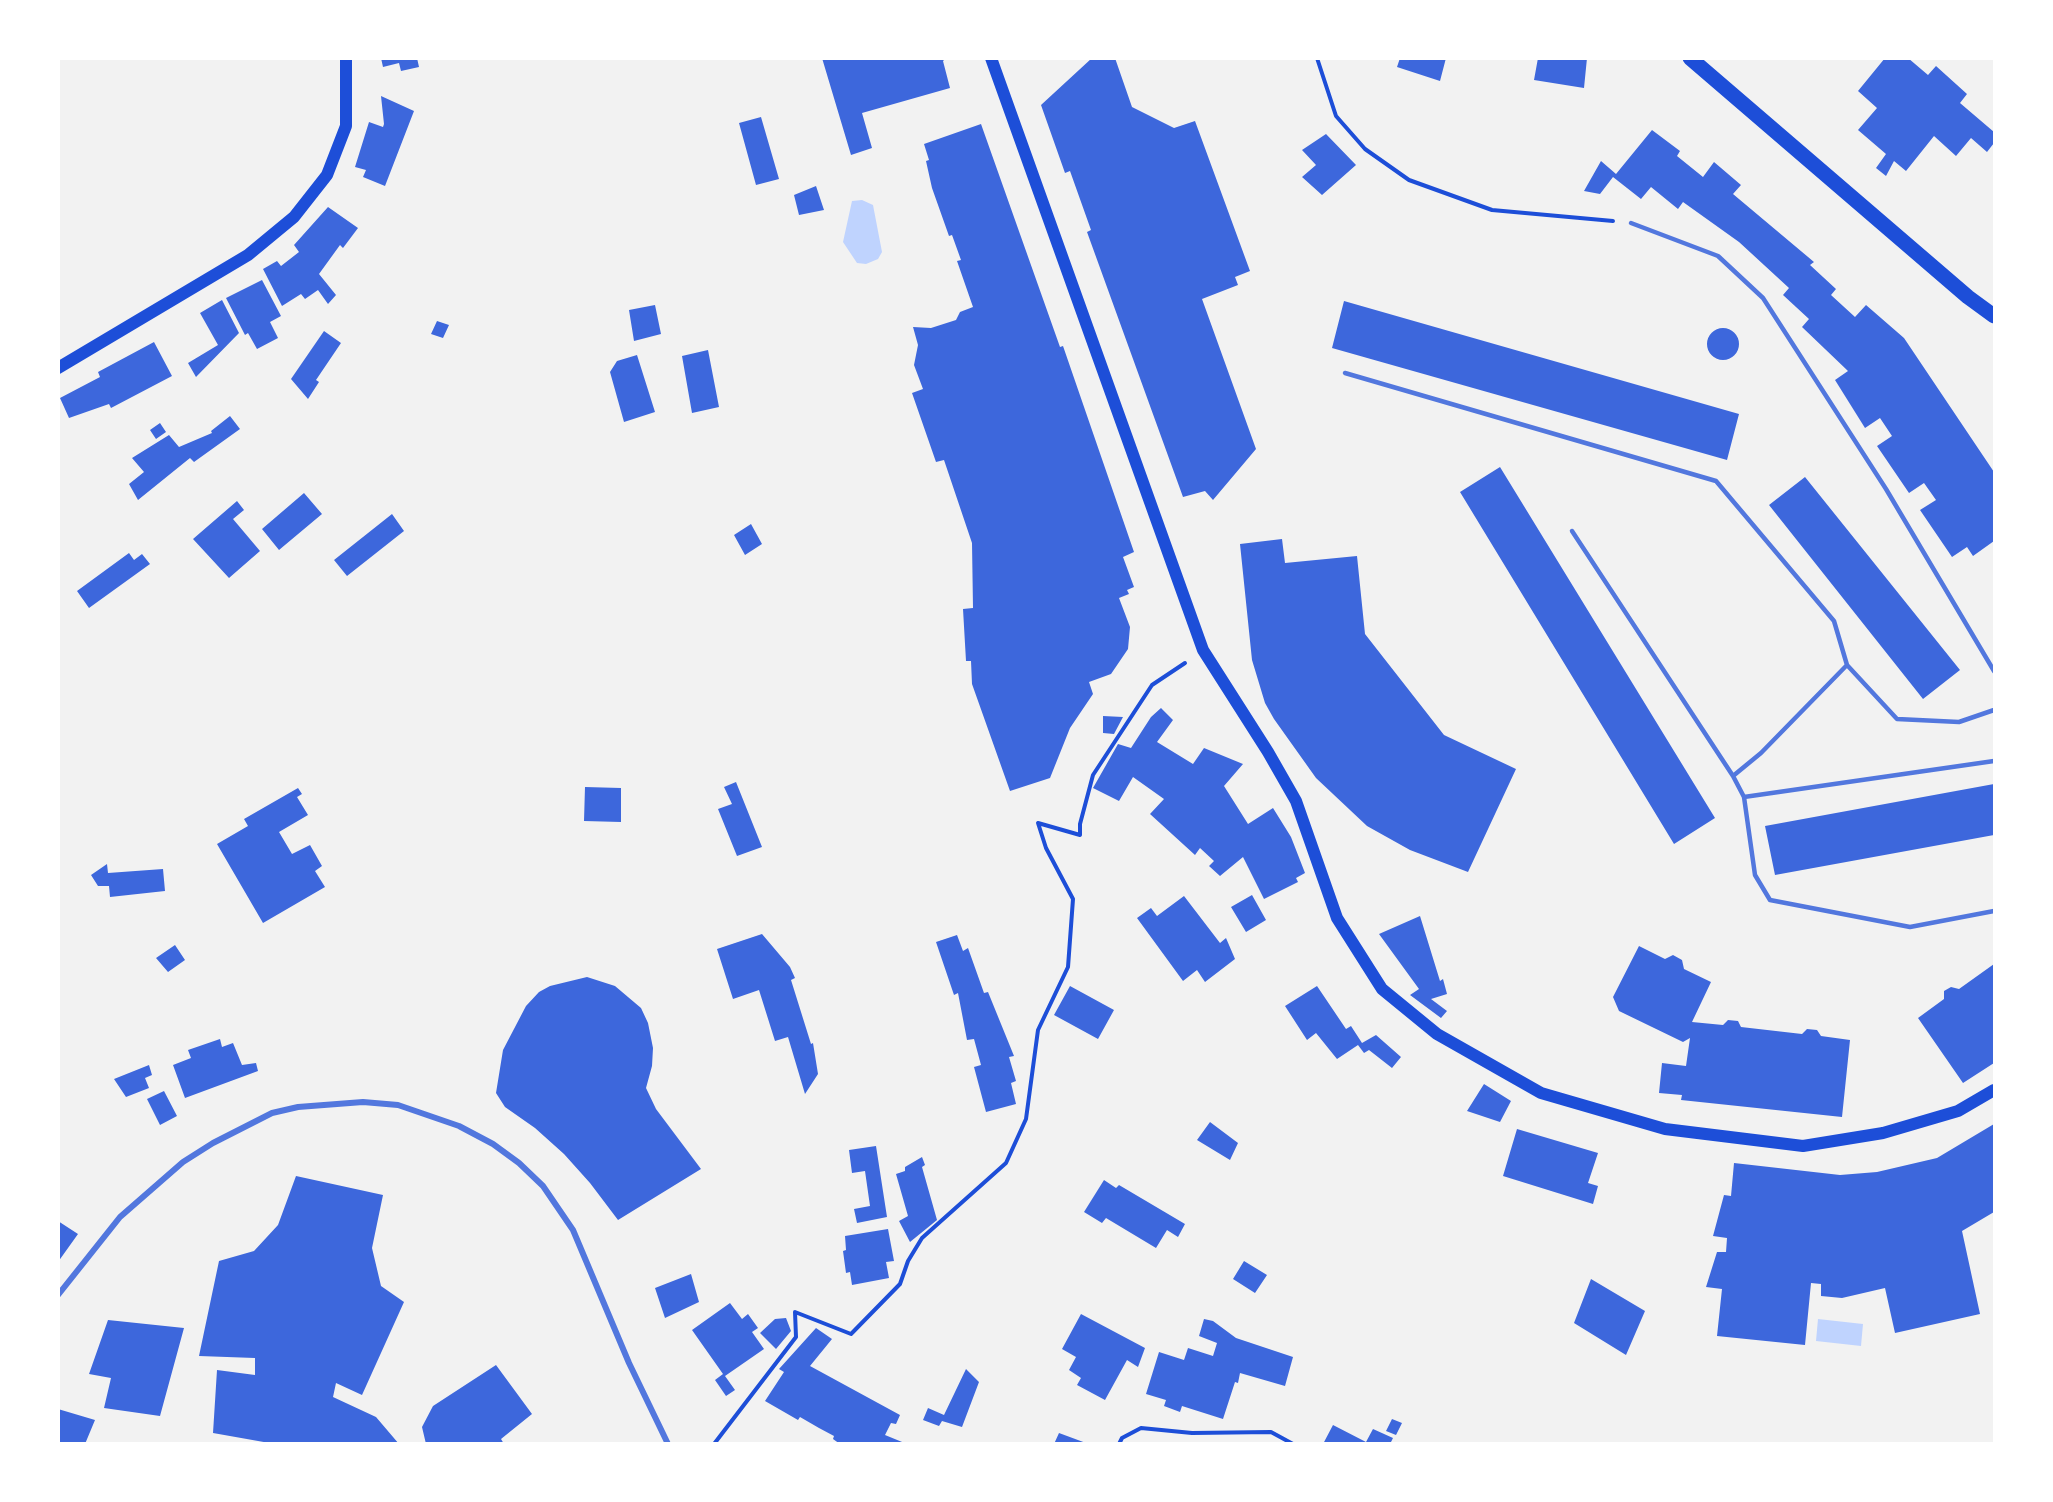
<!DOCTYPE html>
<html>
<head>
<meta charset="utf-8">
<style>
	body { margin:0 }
	#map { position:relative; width:2053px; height:1502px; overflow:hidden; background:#f2f2f2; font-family:"Archivo Narrow",sans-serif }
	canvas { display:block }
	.frame { position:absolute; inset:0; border:60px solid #fff; pointer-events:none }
</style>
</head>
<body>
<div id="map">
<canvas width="2053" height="1502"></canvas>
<div class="frame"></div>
</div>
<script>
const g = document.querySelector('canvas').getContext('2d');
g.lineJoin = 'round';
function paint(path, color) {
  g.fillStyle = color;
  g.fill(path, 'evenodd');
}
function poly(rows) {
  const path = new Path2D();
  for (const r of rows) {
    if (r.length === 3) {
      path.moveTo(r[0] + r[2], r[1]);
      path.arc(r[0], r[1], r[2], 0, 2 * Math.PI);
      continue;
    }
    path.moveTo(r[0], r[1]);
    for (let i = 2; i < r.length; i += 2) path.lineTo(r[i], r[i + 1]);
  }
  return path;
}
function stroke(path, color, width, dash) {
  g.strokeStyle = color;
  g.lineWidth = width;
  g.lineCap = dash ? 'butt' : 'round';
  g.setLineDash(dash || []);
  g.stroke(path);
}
paint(poly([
	[862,200,873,205,882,252,878,259,866,264,857,263,843,242,852,201],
	[1818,1319,1863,1324,1861,1346,1816,1341]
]), '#bfd3fe');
paint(poly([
	[381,58,417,58,419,67,401,71,399,63,383,67],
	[822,58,946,58,943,61,950,88,862,113,872,148,851,155],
	[1092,58,1115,58,1132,107,1174,128,1195,121,1250,271,1235,277,1238,285,1202,299,1256,449,1213,500,1205,491,1183,497,1087,232,1091,230,1070,171,1065,173,1041,105],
	[1400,58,1446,58,1440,81,1397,67],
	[1538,58,1587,58,1584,88,1534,80],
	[1885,58,1908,58,1928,75,1936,66,1967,94,1960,103,1994,132,1994,143,1987,152,1971,138,1956,156,1934,136,1906,171,1894,161,1886,176,1876,168,1886,154,1858,130,1877,108,1858,91],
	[381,96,414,111,385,186,363,177,366,170,355,167,369,122,383,127,384,124],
	[761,117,779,179,756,185,739,123],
	[981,124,1060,347,1063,346,1134,552,1123,557,1134,587,1127,590,1129,594,1119,598,1130,627,1128,649,1111,674,1089,682,1093,694,1070,728,1050,778,1010,791,972,684,971,661,966,661,963,609,973,608,972,543,944,460,936,462,912,393,923,389,914,365,918,345,913,327,931,328,956,320,960,312,973,307,957,261,961,260,952,235,949,236,932,188,926,161,929,160,924,144],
	[1652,130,1680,151,1677,156,1703,177,1714,162,1741,185,1733,194,1814,262,1810,265,1836,289,1831,295,1855,317,1866,305,1904,338,1994,472,1994,541,1973,556,1967,547,1952,557,1920,510,1936,500,1924,483,1909,493,1877,446,1892,436,1880,418,1865,428,1835,380,1848,371,1802,327,1809,319,1783,295,1789,288,1739,242,1683,202,1678,209,1651,187,1641,199,1613,177,1600,194,1584,191,1601,161,1616,174],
	[1326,134,1356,165,1322,195,1302,177,1316,165,1302,150],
	[816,186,824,210,799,215,794,195],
	[328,207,358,228,343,248,340,245,319,274,336,295,328,304,318,290,305,299,301,294,282,306,263,269,277,261,281,266,299,252,294,245],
	[262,280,281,316,270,322,278,338,257,349,248,333,245,335,226,298],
	[222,300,239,333,196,377,188,363,218,345,200,313],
	[1344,301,1739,414,1727,460,1332,348],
	[655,305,661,334,634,341,629,310],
	[437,321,449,325,443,338,431,334],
	[1723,344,16],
	[324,331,341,343,316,380,319,382,308,399,291,379],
	[154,342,172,376,111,408,109,404,69,418,60,398,100,377,98,372],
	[708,350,719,407,692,413,682,356],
	[637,355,655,412,624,422,610,372,617,361],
	[230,416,240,429,194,462,190,458,138,500,129,484,144,472,132,458,169,435,179,447,212,433,211,431],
	[160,423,166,432,156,439,150,430],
	[1500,467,1715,818,1674,844,1460,492],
	[1805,477,1960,670,1923,699,1769,505],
	[304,493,322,514,279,550,262,529],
	[237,501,244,510,233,519,260,551,229,578,193,539],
	[392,514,404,531,347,576,334,560],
	[751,524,762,544,745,555,734,535],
	[1282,539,1285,563,1357,556,1365,634,1444,735,1516,769,1468,872,1410,850,1367,826,1316,778,1274,719,1265,703,1252,660,1240,544],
	[129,553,134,560,142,554,150,564,89,608,77,591],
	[1161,708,1173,720,1157,742,1193,764,1204,748,1243,764,1224,786,1248,824,1273,808,1291,837,1305,873,1296,878,1298,882,1264,899,1243,857,1220,876,1209,866,1214,861,1200,848,1195,855,1150,814,1164,799,1133,777,1119,801,1093,788,1118,744,1131,748,1151,717],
	[1103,716,1123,717,1114,734,1103,733],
	[736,782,762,847,737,856,718,809,732,804,724,787],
	[1994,784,1994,835,1775,875,1765,826],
	[585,787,621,788,621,822,584,821],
	[298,788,302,794,297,797,308,815,279,832,292,854,310,845,322,866,315,871,325,887,263,923,217,844,248,826,244,819],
	[107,864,108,873,163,869,165,891,110,897,109,886,98,886,91,875],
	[1252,895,1266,920,1246,932,1231,907],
	[1184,896,1220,943,1226,938,1235,959,1205,982,1197,970,1183,981,1137,918,1151,908,1157,916],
	[1420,916,1440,981,1443,979,1447,994,1431,999,1447,1011,1441,1018,1410,995,1419,989,1379,934],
	[762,934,790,967,795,978,791,980,811,1044,813,1043,818,1074,805,1094,788,1037,775,1041,759,990,733,999,717,949],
	[957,935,963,951,968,948,984,993,988,992,1014,1056,1009,1057,1016,1081,1011,1083,1016,1104,986,1112,974,1067,981,1065,974,1039,967,1040,958,993,954,995,936,942],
	[175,945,185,960,168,972,156,958],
	[1639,946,1665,959,1673,955,1682,960,1684,969,1711,982,1692,1022,1723,1025,1728,1020,1738,1021,1741,1027,1802,1034,1807,1029,1817,1030,1821,1036,1850,1040,1842,1117,1681,1100,1682,1095,1659,1093,1662,1063,1686,1066,1690,1038,1683,1042,1619,1011,1613,997],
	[1994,964,1994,1063,1963,1083,1918,1018,1944,999,1944,991,1951,987,1959,989],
	[587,977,615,986,641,1008,648,1023,653,1048,652,1066,646,1088,656,1109,701,1169,618,1220,590,1183,564,1154,535,1128,505,1107,496,1093,503,1050,526,1006,539,992,550,986],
	[1070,986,1114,1010,1098,1039,1054,1015],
	[1317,986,1346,1029,1351,1026,1362,1043,1376,1035,1401,1057,1392,1068,1369,1050,1364,1053,1358,1045,1337,1059,1316,1033,1307,1040,1285,1006],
	[220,1039,222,1047,233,1043,242,1065,256,1063,258,1071,185,1098,173,1065,191,1058,188,1050],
	[149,1065,152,1075,145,1078,149,1088,126,1097,114,1079],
	[1484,1084,1511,1101,1500,1122,1467,1111],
	[164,1091,177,1116,160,1125,147,1099],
	[1210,1122,1238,1143,1230,1160,1197,1140],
	[1994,1124,1994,1212,1962,1231,1980,1314,1895,1333,1885,1288,1842,1298,1821,1296,1821,1284,1811,1283,1805,1345,1717,1336,1722,1289,1706,1287,1717,1252,1726,1252,1727,1238,1713,1236,1724,1195,1731,1196,1734,1163,1840,1175,1877,1172,1937,1158],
	[1517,1129,1598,1153,1588,1183,1598,1186,1593,1204,1503,1176],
	[876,1146,887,1217,857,1223,854,1209,870,1206,865,1171,852,1173,849,1150],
	[922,1157,925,1165,922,1167,937,1220,910,1242,899,1221,908,1216,896,1174,905,1171,905,1167],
	[296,1176,383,1195,372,1248,381,1286,404,1302,362,1395,336,1383,333,1397,376,1417,399,1444,275,1444,213,1433,217,1370,255,1375,255,1358,199,1356,219,1261,254,1251,278,1225],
	[1104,1180,1116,1188,1119,1185,1185,1224,1178,1237,1167,1230,1156,1248,1106,1218,1102,1223,1084,1212],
	[58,1221,78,1234,58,1262],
	[888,1229,894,1261,886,1262,889,1278,852,1285,850,1272,846,1273,843,1251,846,1250,845,1236],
	[1244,1261,1267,1275,1255,1293,1233,1279],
	[691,1274,699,1302,665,1318,655,1288],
	[1591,1279,1645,1311,1626,1355,1574,1323],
	[730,1303,742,1319,748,1314,758,1328,752,1332,764,1349,725,1376,735,1390,726,1396,715,1380,723,1374,692,1330],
	[1081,1314,1145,1348,1138,1367,1127,1360,1105,1400,1077,1385,1081,1378,1069,1370,1076,1357,1062,1349],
	[786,1318,791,1331,776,1349,760,1333,775,1319],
	[1204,1319,1213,1321,1236,1338,1293,1357,1285,1386,1240,1373,1238,1383,1235,1382,1223,1419,1182,1406,1180,1412,1164,1406,1166,1400,1146,1394,1159,1352,1184,1360,1188,1348,1213,1356,1217,1343,1199,1336],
	[108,1320,184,1328,160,1416,104,1408,111,1378,89,1374],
	[816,1328,832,1339,810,1366,900,1415,896,1424,891,1423,885,1435,907,1444,840,1444,833,1439,834,1436,819,1428,800,1417,798,1420,765,1401,784,1372,779,1369],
	[496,1365,532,1414,501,1439,504,1444,426,1444,422,1427,433,1406],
	[966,1369,979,1382,962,1427,942,1421,939,1426,923,1420,928,1408,944,1415],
	[58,1409,95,1420,85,1444,58,1444],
	[1392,1419,1402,1423,1396,1435,1386,1431],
	[1333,1425,1366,1442,1373,1429,1393,1438,1390,1444,1323,1444],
	[1059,1433,1086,1443,1086,1444,1054,1444]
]), '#3d67dc');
stroke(poly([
	[1317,58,1336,116,1365,149,1409,180,1492,210,1613,221],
	[714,1444,796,1337,795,1312,851,1334,900,1284,908,1261,922,1238,1006,1163,1026,1119,1038,1030,1068,967,1073,899,1046,848,1038,823,1080,835,1080,824,1093,775,1152,685,1185,663],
	[1119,1444,1122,1438,1141,1428,1192,1433,1271,1432,1293,1444]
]), '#1d4ed8', 4);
stroke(poly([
	[1631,223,1718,256,1763,298,1886,489,1994,671],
	[1345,373,1716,481,1834,621,1847,665,1761,753,1733,776],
	[1572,531,1733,776,1744,797,1994,761],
	[1847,665,1897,719,1959,722,1994,710],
	[1744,797,1755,875,1770,900,1910,927,1994,911]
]), '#5277de', 4.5);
stroke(poly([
	[58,1295,120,1217,183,1162,213,1143,272,1113,298,1107,363,1102,398,1105,459,1126,493,1144,519,1163,543,1186,573,1230,629,1363,668,1444]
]), '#5277de', 6);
stroke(poly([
	[991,58,1203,650,1268,752,1296,801,1337,918,1382,989,1437,1034,1541,1093,1665,1129,1803,1146,1883,1133,1958,1111,1994,1090],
	[58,368,248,255,294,217,327,175,346,126,346,58]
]), '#1d4ed8', 12);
stroke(poly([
	[1690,58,1968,297,1994,316]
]), '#1d4ed8', 15);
</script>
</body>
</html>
